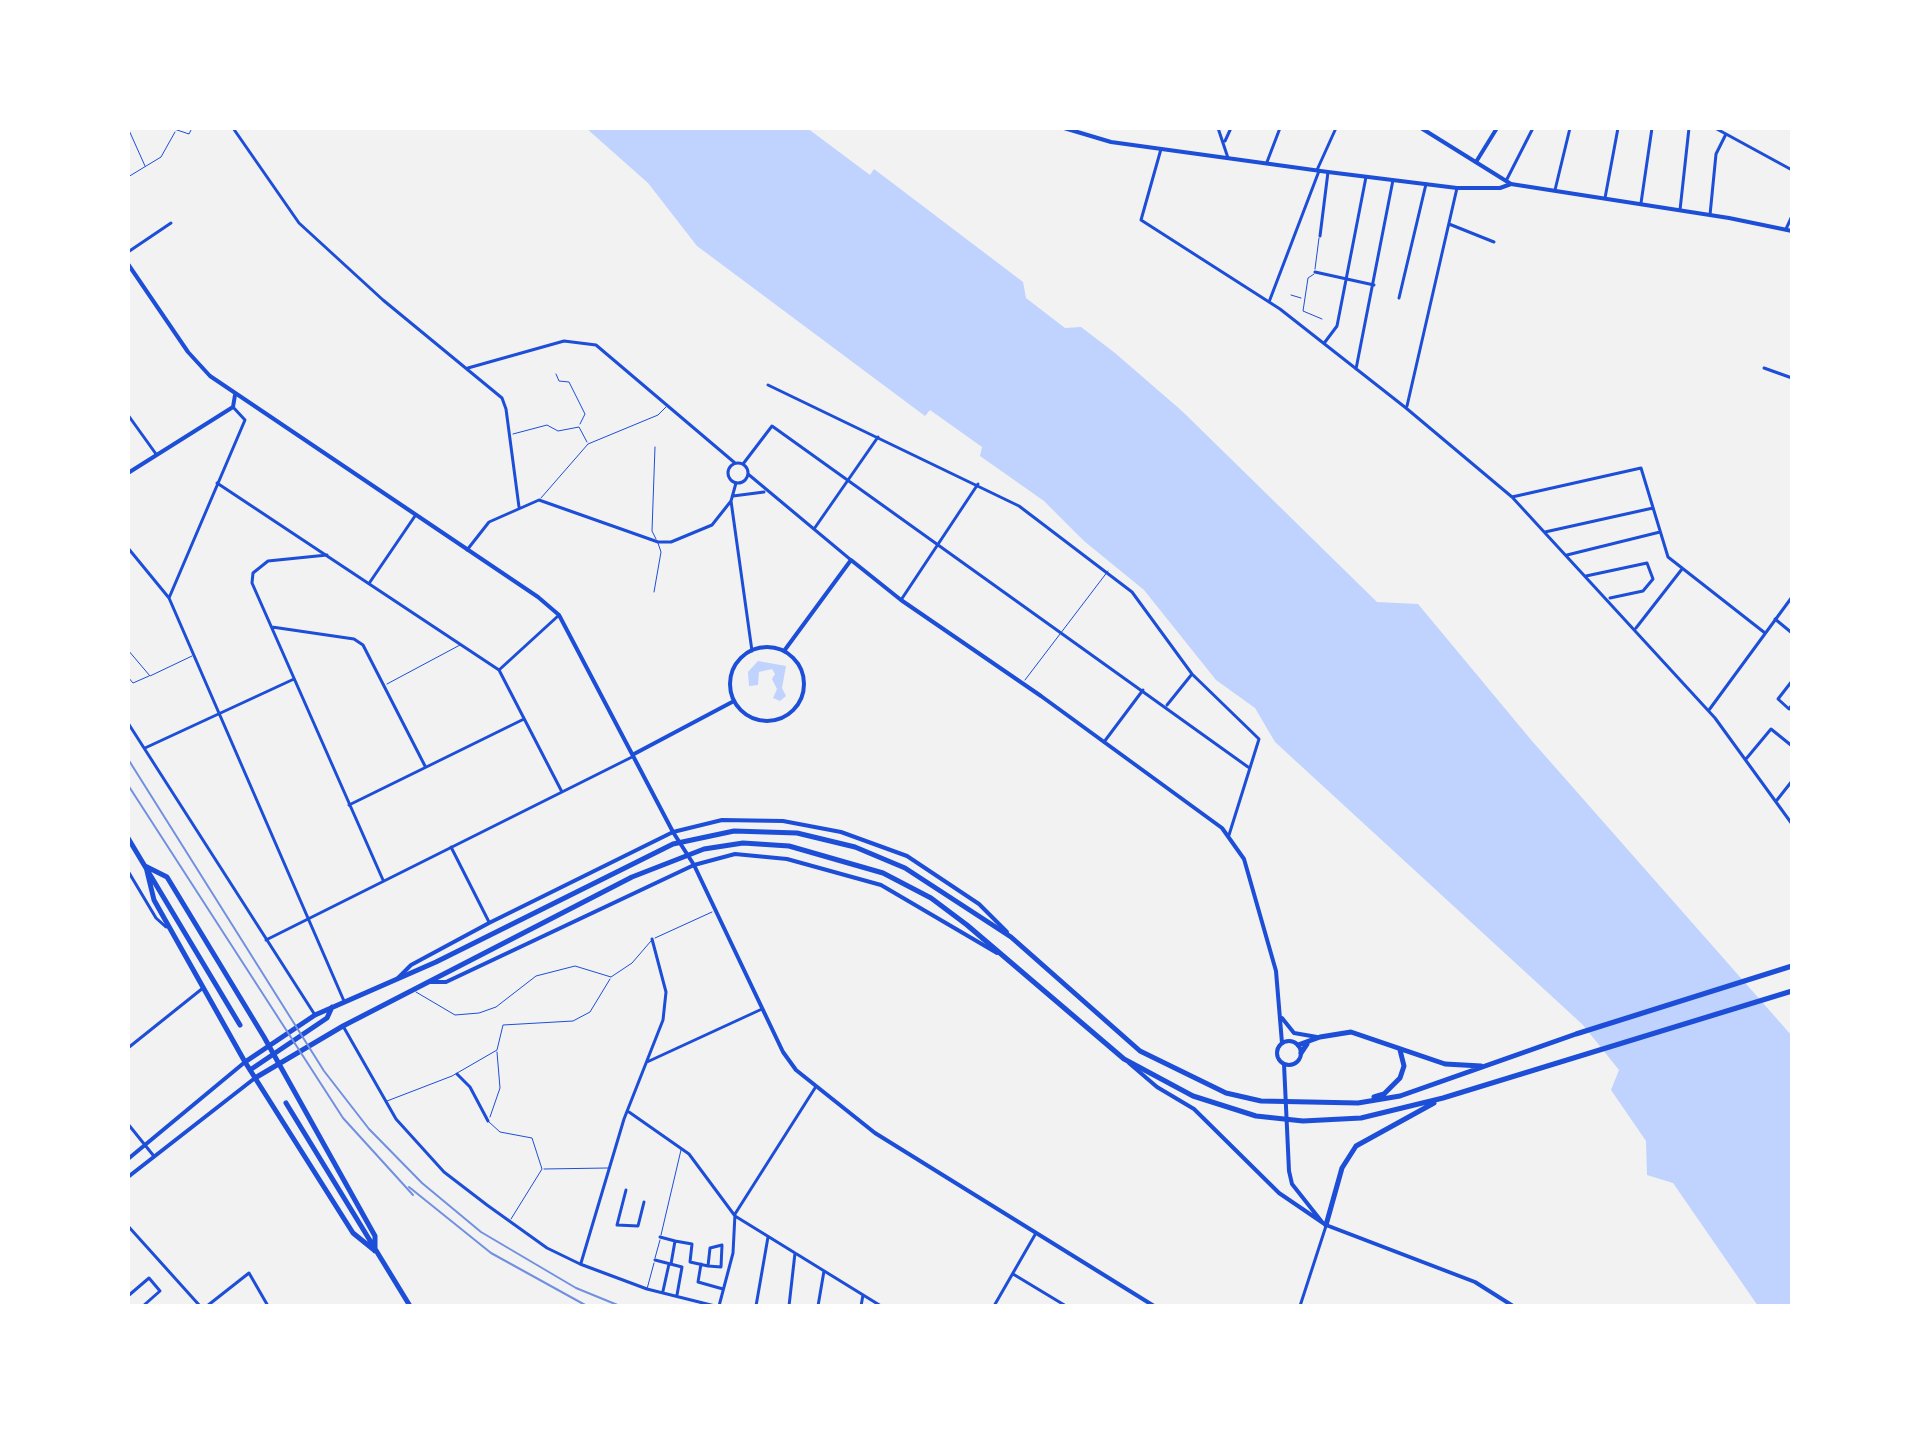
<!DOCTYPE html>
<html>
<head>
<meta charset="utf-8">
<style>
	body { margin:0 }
	#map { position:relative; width:1920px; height:1434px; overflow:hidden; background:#f2f2f2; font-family:"Fira Sans",sans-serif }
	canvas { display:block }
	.frame { position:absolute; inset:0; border:130px solid #fff; pointer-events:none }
</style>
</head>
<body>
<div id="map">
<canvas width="1920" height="1434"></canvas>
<div class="frame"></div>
</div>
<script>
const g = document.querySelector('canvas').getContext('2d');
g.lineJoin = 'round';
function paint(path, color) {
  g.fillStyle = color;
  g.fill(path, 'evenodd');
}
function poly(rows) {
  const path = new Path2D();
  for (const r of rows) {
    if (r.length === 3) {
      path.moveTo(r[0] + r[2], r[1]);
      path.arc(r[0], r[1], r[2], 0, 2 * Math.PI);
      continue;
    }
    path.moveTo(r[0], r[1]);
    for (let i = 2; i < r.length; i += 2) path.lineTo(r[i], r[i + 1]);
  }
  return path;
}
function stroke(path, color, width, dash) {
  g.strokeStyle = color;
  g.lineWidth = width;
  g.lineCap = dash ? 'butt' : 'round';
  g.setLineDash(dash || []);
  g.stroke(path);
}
paint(poly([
	[586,128,807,128,870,175,874,169,1023,282,1026,298,1065,328,1081,327,1115,353,1182,411,1377,602,1418,604,1532,741,1792,1036,1792,1306,1758,1306,1673,1183,1647,1175,1646,1141,1611,1090,1619,1070,1583,1025,1275,742,1255,708,1216,680,1144,590,1084,541,1044,501,980,456,982,447,930,410,925,416,697,246,648,183],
	[758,661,786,666,782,688,786,696,780,701,773,698,777,689,772,679,775,674,772,669,759,672,758,685,749,686,748,672]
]), '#bfd3fe');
stroke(poly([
	[128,128,145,166],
	[171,128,189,134,192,128],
	[128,177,161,157,175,132],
	[1315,269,1319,238],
	[1314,274,1308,278,1303,311,1322,319],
	[1291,295,1301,298],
	[556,374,559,381,569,382,585,414,580,424],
	[513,434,547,425,558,431,579,427,587,442],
	[655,447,652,531,656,539],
	[541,498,588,444,658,415,666,407],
	[654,592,661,552,658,543],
	[128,650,150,676,192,656],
	[128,677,133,683,149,676],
	[1025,680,1108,571],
	[387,684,460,645],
	[655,938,712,912],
	[416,992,455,1015,479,1013,496,1007,536,976,575,966,611,977,632,963,651,941],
	[387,1101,452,1076,497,1050,503,1025,573,1021,590,1012,610,979],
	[490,1117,500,1088,497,1052],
	[489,1122,500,1132,532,1138,542,1169,511,1219],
	[544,1169,608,1168],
	[661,1235,681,1150],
	[655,1258,660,1240],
	[647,1289,654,1263]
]), '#1d4ed8', 1);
stroke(poly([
	[233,128,299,223,383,300,502,398,506,409,519,507],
	[1218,128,1228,158],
	[1715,128,1792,170],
	[1225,141,1231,128],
	[1161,149,1141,220,1280,309,1406,408,1512,497,1715,718,1792,824],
	[1267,162,1280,128],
	[1317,170,1336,128],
	[1506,181,1533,128],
	[1555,190,1570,128],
	[1605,198,1618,128],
	[1641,203,1652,128],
	[1680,210,1689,128],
	[1710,215,1716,154,1726,134],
	[1449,224,1494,242],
	[1786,229,1792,216],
	[1320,236,1328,172],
	[128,252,171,223],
	[1315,272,1374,285],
	[1399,298,1426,184],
	[1269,302,1319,171],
	[1325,342,1337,326,1366,177],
	[468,368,564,341,596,345,735,463],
	[1764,368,1792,378],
	[1356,369,1393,180],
	[768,385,1019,506,1132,592,1192,674,1259,739,1229,835],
	[1407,406,1457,188],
	[128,415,156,454],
	[738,473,10],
	[743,464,772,426,1248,767],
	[748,474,851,560],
	[217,483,499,670,562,792],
	[733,496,764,492],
	[1512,497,1641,468,1668,557,1765,633],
	[731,501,752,651],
	[814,529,878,437],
	[1545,532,1653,508],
	[128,548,169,598,344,1001],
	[467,550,489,522,539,500,658,542,671,542,712,525,731,501,736,483],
	[327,555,268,561,253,573,252,583,383,880],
	[1567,555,1660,532],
	[1586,576,1647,563,1653,579,1643,591,1610,598],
	[370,582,415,516],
	[169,598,245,420,233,407],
	[901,600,978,484],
	[1775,619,1792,633],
	[272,627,354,639,363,645,425,766],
	[1636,628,1682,569],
	[499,670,558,616],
	[1792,681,1778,699,1789,709,1792,705],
	[1167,705,1192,674],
	[1709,710,1792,597],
	[128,723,315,1015],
	[1104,742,1143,690],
	[145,748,294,679],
	[1746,759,1771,729,1792,746],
	[1777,800,1792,781],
	[349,805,524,719],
	[451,847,489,922],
	[128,871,156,918,166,927],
	[266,940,632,757],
	[343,1026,396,1119,444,1172,487,1205,547,1248,580,1264,647,1289,715,1306],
	[128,1048,203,988],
	[647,1062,762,1009],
	[457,1074,470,1087,488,1121],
	[629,1112,689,1154,735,1216,881,1306],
	[128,1124,153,1155],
	[626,1190,617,1225,638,1226,644,1202],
	[128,1226,200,1306],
	[660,1237,675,1241,671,1264],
	[675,1241,692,1244,690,1262,708,1266,710,1248,722,1245,721,1267,708,1266],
	[655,1260,682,1267,677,1295],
	[581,1263,624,1119,663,1020,666,992,652,939],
	[701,1264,698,1282,723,1289],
	[1013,1274,1066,1306],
	[663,1291,669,1264],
	[128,1296,149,1278,160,1291,143,1306],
	[207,1306,249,1273,268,1306],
	[719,1306,733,1253,735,1214,815,1088],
	[756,1306,768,1237],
	[789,1306,795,1253],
	[818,1306,824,1271],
	[861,1306,863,1295],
	[994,1306,1036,1233],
	[1300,1306,1326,1226]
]), '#1d4ed8', 3);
stroke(poly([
	[1064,128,1111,142,1328,172,1457,188,1500,188,1511,184],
	[1476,162,1497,128],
	[128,473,233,407,235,395],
	[767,684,37],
	[784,651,851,560,901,600,1041,696,1222,828,1244,859,1276,971,1282,1043],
	[634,754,734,701],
	[1282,1018,1294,1033,1317,1037],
	[1289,1053,12],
	[1129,1063,1157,1087,1194,1109,1279,1193,1326,1225,1475,1282,1513,1306],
	[1284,1064,1289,1171,1292,1184,1322,1222]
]), '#1d4ed8', 4);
stroke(poly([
	[1421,128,1511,184,1729,218,1792,231],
	[128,264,188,352,210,376,538,597,559,615,673,832,694,865,783,1052,796,1070,875,1133,1154,1306],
	[398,978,411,965,489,923,673,832,722,820,783,821,841,832,907,856,979,904,1007,932],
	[431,982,446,982,694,865,735,854,787,859,881,885,997,953],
	[128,1159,245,1062],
	[128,1177,255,1078]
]), '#1d4ed8', 4);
stroke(poly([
	[128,838,240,1025],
	[145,866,167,877,264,1037,375,1236,375,1251],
	[146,867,154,900,245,1062,353,1233,374,1250],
	[1298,1045,1320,1037,1351,1032,1445,1064,1481,1066],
	[1301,1053,1307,1044],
	[245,1062,315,1015,436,962,673,844,734,831,797,833,855,847,905,868,1011,937,1140,1051,1226,1093,1261,1101,1358,1103,1400,1096,1576,1034,1792,966],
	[250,1070,327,1018,332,1007],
	[255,1078,343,1026,632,877,704,849,743,843,789,846,883,873,931,898,967,925,1124,1059,1193,1096,1256,1116,1303,1121,1361,1118,1443,1098,1792,991],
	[1374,1097,1384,1094,1400,1078,1404,1066,1400,1050],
	[286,1103,410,1306],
	[1326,1225,1342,1168,1356,1146,1434,1103]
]), '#1d4ed8', 5);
stroke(poly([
	[128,759,324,1071,369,1129,422,1183,481,1232,576,1288,620,1306],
	[128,785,343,1118,413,1195],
	[409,1187,491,1253,587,1306]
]), '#7290e2', 2);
</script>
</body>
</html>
